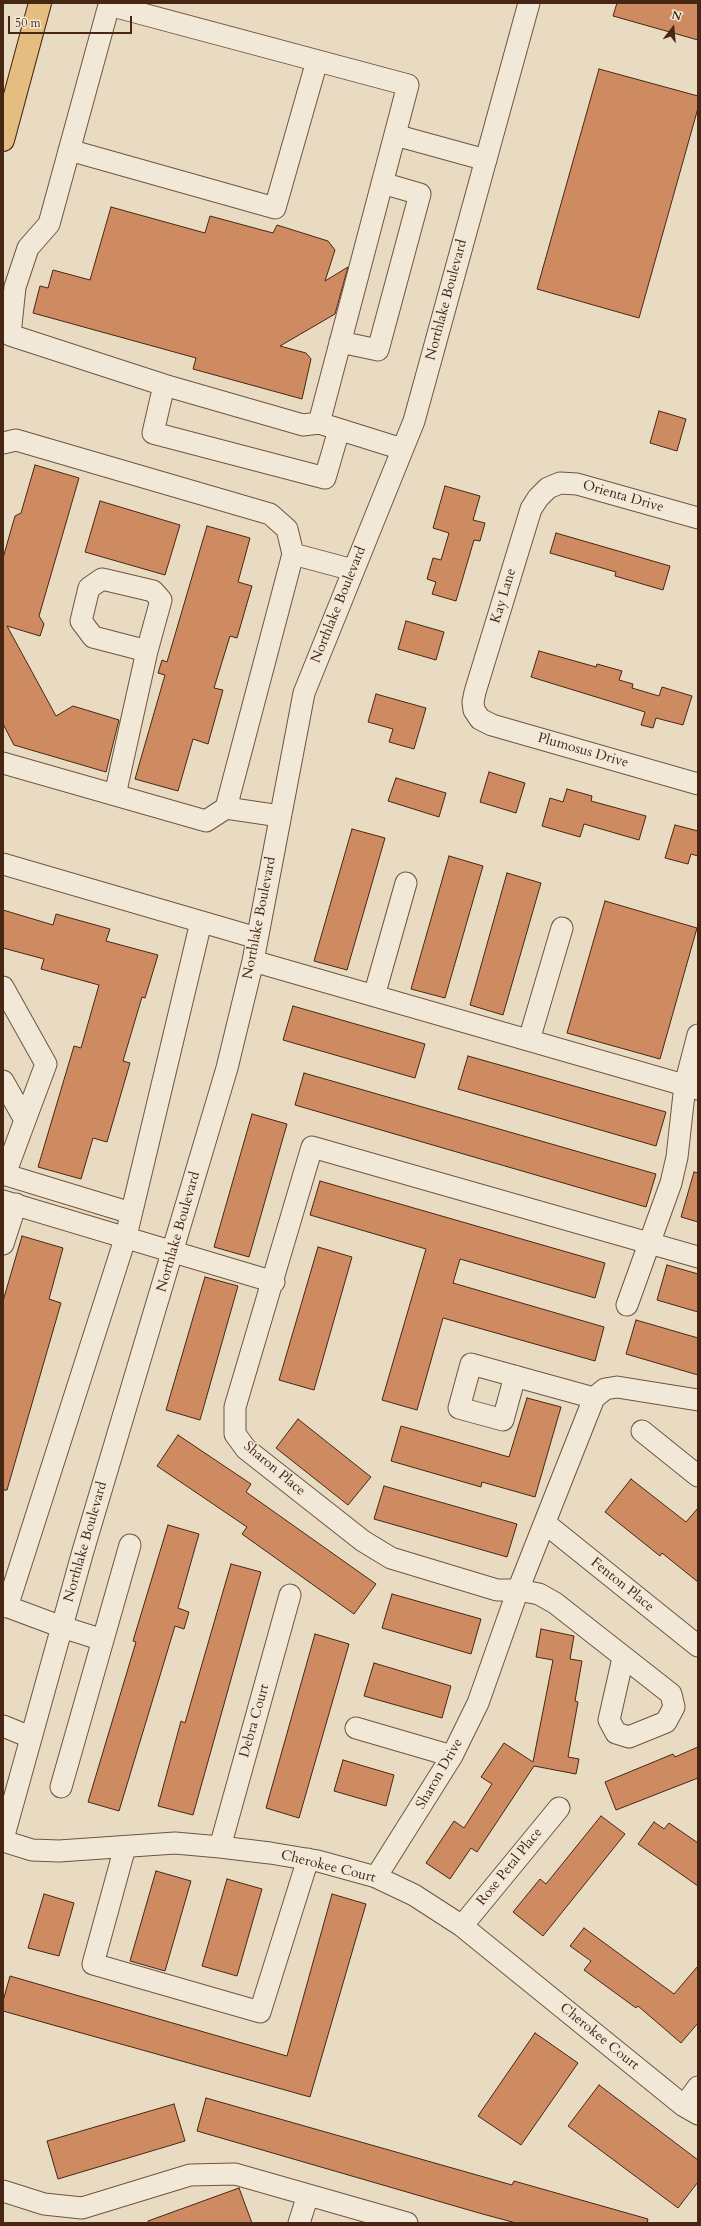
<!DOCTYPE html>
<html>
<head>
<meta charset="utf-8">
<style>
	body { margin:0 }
	#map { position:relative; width:701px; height:2226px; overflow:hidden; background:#e9dbc1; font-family:Cardo,serif }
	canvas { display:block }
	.frame { position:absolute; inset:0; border:4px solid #472713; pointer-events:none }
	.north { position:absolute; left:653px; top:8px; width:40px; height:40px; -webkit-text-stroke:3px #f1e8d7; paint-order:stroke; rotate:16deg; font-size:11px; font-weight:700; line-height:16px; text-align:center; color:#472713 }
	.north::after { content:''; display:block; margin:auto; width:14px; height:18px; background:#472713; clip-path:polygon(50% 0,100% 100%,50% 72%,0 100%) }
	.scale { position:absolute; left:8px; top:16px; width:124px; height:18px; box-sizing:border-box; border:2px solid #472713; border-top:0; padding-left:5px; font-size:12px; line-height:14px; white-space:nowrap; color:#472713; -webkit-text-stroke:3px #f1e8d7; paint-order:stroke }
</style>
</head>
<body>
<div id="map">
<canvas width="701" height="2226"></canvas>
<div class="frame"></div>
<div class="north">N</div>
<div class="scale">50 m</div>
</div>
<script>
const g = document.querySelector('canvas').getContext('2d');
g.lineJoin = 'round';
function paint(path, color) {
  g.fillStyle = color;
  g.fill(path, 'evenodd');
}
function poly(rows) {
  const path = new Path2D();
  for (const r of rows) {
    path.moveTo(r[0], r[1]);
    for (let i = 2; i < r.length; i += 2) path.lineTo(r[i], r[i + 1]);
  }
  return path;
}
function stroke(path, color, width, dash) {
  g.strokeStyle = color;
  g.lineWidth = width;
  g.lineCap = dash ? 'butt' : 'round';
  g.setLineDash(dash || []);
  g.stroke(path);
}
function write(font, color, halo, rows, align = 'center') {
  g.font = font + ' Cardo,serif';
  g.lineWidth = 3;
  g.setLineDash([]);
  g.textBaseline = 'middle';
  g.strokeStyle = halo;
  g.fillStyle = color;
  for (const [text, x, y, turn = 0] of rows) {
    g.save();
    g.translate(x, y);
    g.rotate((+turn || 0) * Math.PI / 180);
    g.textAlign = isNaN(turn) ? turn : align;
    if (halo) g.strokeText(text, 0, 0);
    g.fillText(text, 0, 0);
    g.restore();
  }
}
const building = poly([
	[617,3,698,3,698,40,613,16,617,3],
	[599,69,698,96,698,108,639,318,537,289,599,69],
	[111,207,205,233,210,216,273,233,277,225,328,241,335,250,325,281,348,267,335,314,280,346,306,353,311,359,302,399,193,369,196,358,33,313,40,286,48,288,53,270,90,280,111,207],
	[659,411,686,419,677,451,650,443,659,411],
	[35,465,79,478,39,616,44,624,40,636,7,626,56,716,73,706,119,720,106,772,14,745,3,724,3,558,15,516,21,513,35,465],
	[445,486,480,496,473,520,485,523,480,541,474,540,456,601,432,594,436,582,427,579,433,558,441,560,449,533,433,528,445,486],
	[100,501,180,525,165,575,85,552,100,501],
	[207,526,250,538,238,582,252,586,237,638,230,636,214,688,223,690,208,744,193,739,178,791,135,779,165,675,158,673,162,660,167,662,207,526],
	[556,533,670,566,663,590,615,576,616,572,550,553,556,533],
	[406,621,444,632,436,660,398,649,406,621],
	[539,651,596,667,597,664,622,671,619,680,633,684,632,688,659,696,662,687,692,696,683,725,656,718,653,728,641,725,645,712,531,677,539,651],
	[376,694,426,708,414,749,389,742,393,729,368,722,376,694],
	[489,772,525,783,516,813,480,802,489,772],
	[396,778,446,793,439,817,388,801,396,778],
	[567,789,592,796,591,801,646,816,639,840,584,824,580,837,542,826,550,798,563,802,567,789],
	[675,825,698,831,698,856,691,854,688,864,665,858,675,825],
	[352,829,385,838,347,970,314,961,352,829],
	[449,856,483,866,445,998,411,989,449,856],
	[507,873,541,883,503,1015,470,1005,507,873],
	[605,901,697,928,660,1059,567,1033,605,901],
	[3,910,53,925,56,914,110,929,106,941,158,955,145,998,142,997,123,1061,130,1063,107,1142,93,1138,81,1179,38,1167,74,1046,81,1048,99,985,41,969,44,959,3,948,3,910],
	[293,1006,425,1044,415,1078,283,1040,293,1006],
	[468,1056,666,1112,656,1146,458,1089,468,1056],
	[304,1073,656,1174,646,1207,295,1105,304,1073],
	[252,1114,287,1124,249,1257,214,1247,252,1114],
	[694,1172,698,1173,698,1222,681,1217,694,1172],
	[320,1181,605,1263,595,1298,460,1259,453,1283,604,1327,595,1361,443,1318,417,1410,382,1400,426,1249,310,1215,320,1181],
	[22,1236,63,1248,49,1299,61,1303,7,1490,3,1490,3,1301,22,1236],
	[318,1247,352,1257,314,1390,279,1380,318,1247],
	[667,1265,698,1274,698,1312,657,1300,667,1265],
	[205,1277,238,1286,200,1420,166,1410,205,1277],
	[636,1320,698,1338,698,1375,626,1354,636,1320],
	[527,1398,561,1407,535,1497,482,1482,481,1487,391,1461,401,1426,509,1457,527,1398],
	[298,1419,371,1477,348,1505,276,1448,298,1419],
	[178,1435,251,1484,246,1492,376,1584,354,1614,242,1534,247,1527,157,1466,178,1435],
	[631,1479,686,1522,698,1508,698,1582,662,1553,660,1556,605,1512,631,1479],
	[384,1486,517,1524,507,1557,374,1519,384,1486],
	[168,1525,199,1534,178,1608,189,1612,184,1629,175,1626,119,1811,88,1802,136,1642,133,1641,168,1525],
	[231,1564,261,1572,193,1815,158,1806,181,1721,185,1723,231,1564],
	[392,1594,481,1619,471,1654,382,1628,392,1594],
	[541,1629,574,1636,570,1659,582,1661,575,1701,578,1702,568,1757,579,1759,576,1774,534,1766,477,1852,471,1848,450,1879,426,1863,454,1821,464,1828,492,1784,481,1777,504,1743,533,1762,553,1660,536,1657,541,1629],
	[315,1634,349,1644,299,1818,266,1808,315,1634],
	[374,1663,451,1686,442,1718,364,1696,374,1663],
	[698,1747,698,1778,616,1810,605,1782,673,1754,675,1757,698,1747],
	[343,1760,394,1775,386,1806,334,1791,343,1760],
	[601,1816,625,1834,543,1936,513,1912,540,1879,546,1884,601,1816],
	[654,1822,664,1829,669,1823,698,1843,698,1886,638,1844,654,1822],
	[156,1871,191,1881,165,1971,130,1961,156,1871],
	[227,1879,262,1889,237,1976,202,1966,227,1879],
	[44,1894,74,1903,59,1956,28,1948,44,1894],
	[332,1894,366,1904,310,2097,3,2011,3,2001,10,1976,287,2056,332,1894],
	[584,1928,674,1994,698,1966,698,2023,681,2043,638,2006,636,2008,584,1970,591,1961,570,1946,584,1928],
	[535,2033,578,2063,521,2145,478,2116,535,2033],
	[599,2085,698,2160,698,2182,678,2208,568,2126,599,2085],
	[206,2098,512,2185,514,2181,648,2219,647,2223,516,2223,479,2213,197,2131,206,2098],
	[174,2104,185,2141,58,2179,47,2141,174,2104],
	[239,2188,252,2223,148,2223,148,2221,239,2188]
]);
paint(building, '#ce8b61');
stroke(building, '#472713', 1);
const minor = poly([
	[395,135,486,160],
	[69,150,275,208,317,61],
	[340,342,378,350,420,194,382,183],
	[164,385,303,425,319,423],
	[339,430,325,478,153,433,164,385,10,335,15,287,28,248,49,224,109,5,408,85,319,423,402,449],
	[3,443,16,440,270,514,287,529,293,554,353,570],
	[698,518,577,484,560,483,548,488,538,498,531,509,475,692,473,702,474,710,480,719,492,725,698,784],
	[3,763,206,821,226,808,280,816],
	[115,795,147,651,93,637,81,621,89,588,102,579,153,591,161,600,147,651],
	[226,808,293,554],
	[3,864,257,938],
	[253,961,698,1089],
	[3,987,46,1064,5,1174],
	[374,996,406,883],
	[529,1040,562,928],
	[3,1081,25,1120],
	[3,1174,131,1213],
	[3,1201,274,1282],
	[3,1244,16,1204],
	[627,1305,671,1183,677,1157,685,1085,698,1035],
	[515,1376,503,1420,459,1408,471,1364,594,1398],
	[642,1431,698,1476],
	[546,1524,698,1646],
	[3,1605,62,1627,103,1640],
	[7,1607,126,1236,201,922],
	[623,1658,609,1720,616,1733,629,1737,666,1722,674,1707,671,1694,555,1603,539,1594,518,1590,497,1590,391,1558,363,1541,246,1449,235,1434,235,1407,312,1147,698,1257],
	[3,1726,30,1737],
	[356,1728,452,1756],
	[61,1787,130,1545],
	[3,1839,83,1551,227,1068,253,961,304,693,414,421,529,3],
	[3,1841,32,1850,59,1851,175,1843,220,1847,270,1853,318,1861,376,1877,414,1895,462,1926,684,2106,698,2114],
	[125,1847,93,1964,260,2012,308,1859],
	[220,1847,290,1595],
	[376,1877,452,1756,478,1703,518,1590,594,1398,605,1389,617,1387,698,1400],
	[462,1926,559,1808],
	[684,2106,698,2087],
	[3,2191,44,2204,82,2208,190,2175,235,2174,407,2223],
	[299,2223,308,2195]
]);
const highway = poly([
	[3,140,40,3]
]);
stroke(minor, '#70543e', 23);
stroke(highway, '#472713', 24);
stroke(minor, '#f1e8d7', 21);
stroke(highway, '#e4be80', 22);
write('14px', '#472713', '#f1e8d7', [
	["Northlake Boulevard",447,300,-75],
	["Orienta Drive",623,497,16],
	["Kay Lane",504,596,-73],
	["Northlake Boulevard",339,605,-68],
	["Plumosus Drive",583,751,16],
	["Northlake Boulevard",260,918,-79],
	["Northlake Boulevard",179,1232,-74],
	["Sharon Place",274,1469,40],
	["Northlake Boulevard",86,1542,-74],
	["Fenton Place",622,1585,39],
	["Debra Court",255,1721,-74],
	["Sharon Drive",440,1774,-60],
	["Cherokee Court",328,1867,14],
	["Rose Petal Place",510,1867,-51],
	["Cherokee Court",599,2037,39]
]);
</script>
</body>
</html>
